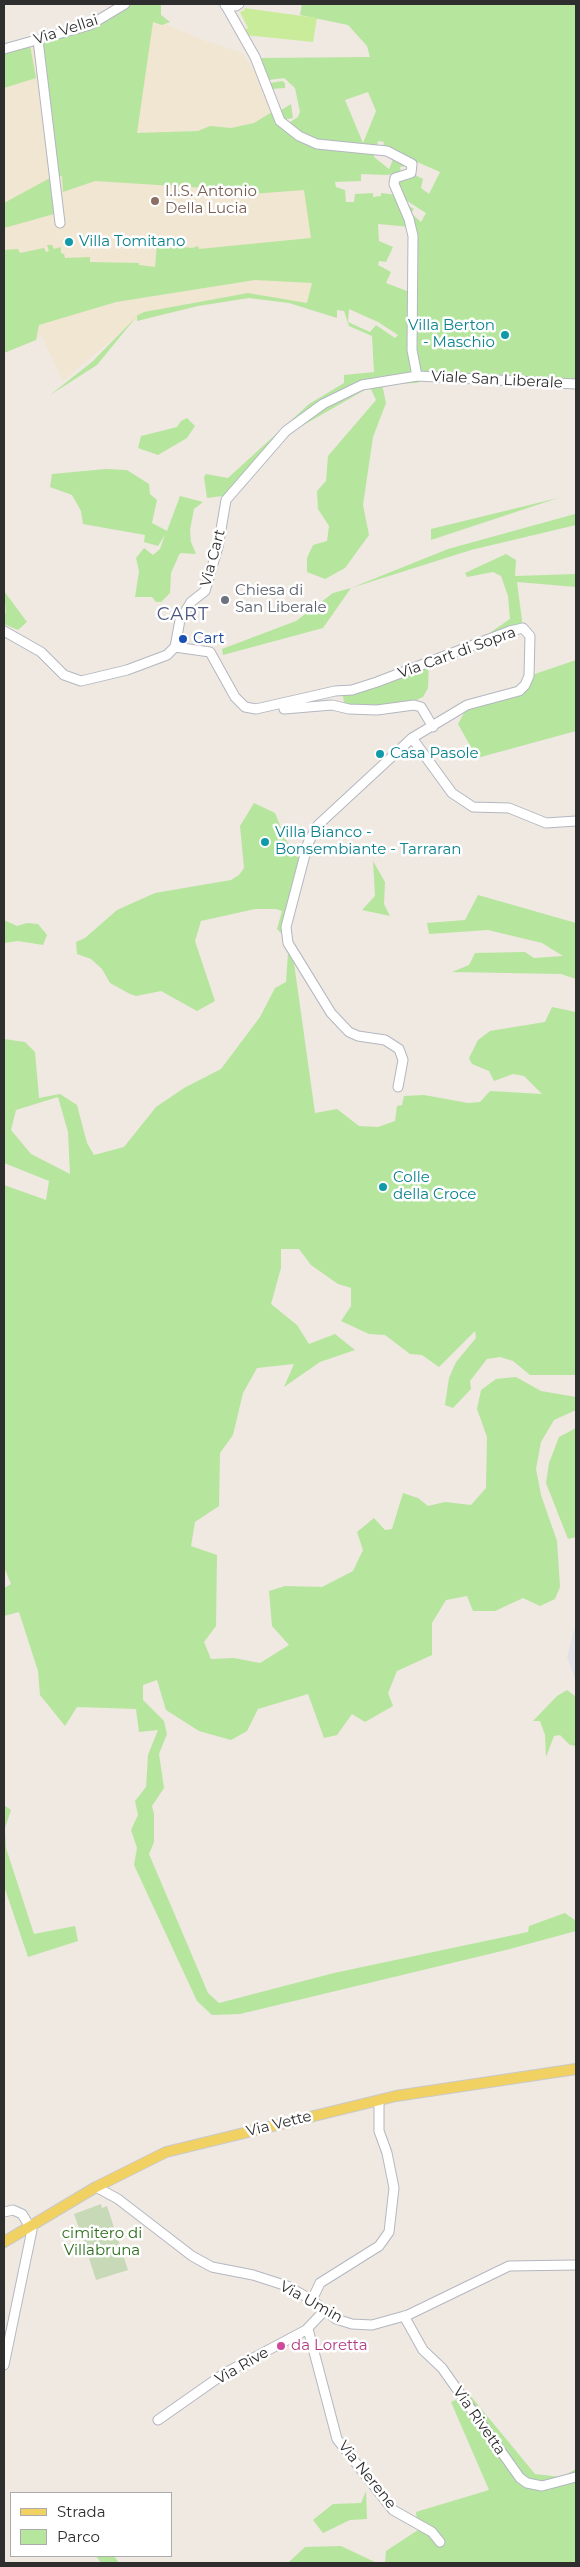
<!DOCTYPE html>
<html>
<head>
<meta charset="utf-8">
<style>
	body { margin:0 }
	#map { position:relative; width:580px; height:2567px; overflow:hidden; background:#efe9e1; font-family:Montserrat,sans-serif }
	canvas { display:block }
	.frame { position:absolute; inset:0; border:5px solid #2e2e2e; pointer-events:none }
	.legend { position:absolute; left:10px; top:2492px; width:162px; height:65px; box-sizing:border-box; background:#fff; border:1px solid #ababab; margin:0; padding:6px 9px; list-style:none; font-size:15px; color:#2e2e2e }
	.legend li { display:flex; align-items:center; gap:10px; height:25px }
	.legend b { width:25px; border:1px solid #ababab }
</style>
</head>
<body>
<div id="map">
<canvas width="580" height="2567"></canvas>
<div class="frame"></div>
<ul class="legend">
<li><b style="height:6px;background:#f2d163"></b>Strada</li>
<li><b style="height:14px;background:#b6e59e"></b>Parco</li>
</ul>
</div>
<script>
const g = document.querySelector('canvas').getContext('2d');
g.lineJoin = 'round';
function paint(path, color) {
  g.fillStyle = color;
  g.fill(path, 'evenodd');
}
function poly(rows) {
  const path = new Path2D();
  for (const r of rows) {
    path.moveTo(r[0], r[1]);
    for (let i = 2; i < r.length; i += 2) path.lineTo(r[i], r[i + 1]);
  }
  return path;
}
function stroke(path, color, width, dash) {
  g.strokeStyle = color;
  g.lineWidth = width;
  g.lineCap = dash ? 'butt' : 'round';
  g.setLineDash(dash || []);
  g.stroke(path);
}
function write(font, color, halo, rows, align = 'center') {
  g.font = font + ' Montserrat,sans-serif';
  g.lineWidth = 5;
  g.setLineDash([]);
  g.textBaseline = 'middle';
  g.strokeStyle = halo;
  g.fillStyle = color;
  for (const [text, x, y, turn = 0] of rows) {
    g.save();
    g.translate(x, y);
    g.rotate((+turn || 0) * Math.PI / 180);
    g.textAlign = isNaN(turn) ? turn : align;
    if (halo) g.strokeText(text, 0, 0);
    g.fillText(text, 0, 0);
    g.restore();
  }
}
paint(poly([
	[576,1623,576,1682,567,1657]
]), '#e3e1e8');
paint(poly([
	[153,19,205,41,242,53,258,78,262,91,276,119,293,135,309,213,314,249,313,279,307,303,248,293,144,312,63,381,41,335,36,340,4,353,4,52]
]), '#f0e6d1');
paint(poly([
	[133,4,161,4,161,15,170,22,162,25,153,22,137,133,198,131,210,126,231,128,254,123,272,112,294,138,295,137,320,149,375,152,374,157,389,169,394,157,410,165,400,167,401,172,387,175,361,174,361,181,335,182,336,187,345,190,346,202,354,202,355,194,373,193,373,197,381,196,381,193,398,195,411,227,378,224,379,241,393,247,386,262,379,261,378,265,391,272,386,283,412,293,413,315,417,309,414,223,404,203,414,209,411,213,421,222,426,213,401,197,396,184,397,179,415,175,423,179,421,188,429,194,440,172,383,147,384,142,378,141,377,147,356,148,317,143,300,133,287,124,298,117,300,112,295,88,284,78,269,80,259,58,370,57,367,46,348,25,300,15,302,4,576,4,576,380,514,375,436,374,417,383,382,384,386,403,373,437,363,505,369,535,345,568,325,579,307,572,307,558,313,545,327,541,329,526,318,509,317,491,326,481,328,456,376,400,370,387,300,427,283,440,238,494,207,498,204,477,206,474,228,478,309,404,344,383,344,375,374,372,372,336,349,326,344,311,337,310,337,318,289,303,249,298,198,306,137,321,137,316,97,365,50,395,92,362,138,315,144,312,248,293,307,303,312,283,255,280,116,302,39,325,36,340,4,353,4,250,18,249,20,253,44,248,46,252,49,251,47,245,52,245,54,249,61,247,61,253,64,254,65,258,90,257,90,262,139,263,139,265,155,267,157,244,192,248,198,246,199,249,311,238,304,190,225,196,205,188,95,181,63,192,62,176,57,177,40,43,43,40,92,26],
	[368,92,376,111,363,143,345,100],
	[349,309,378,322,398,335,395,338,376,325,370,332,348,322],
	[30,45,36,78,4,88,4,52],
	[282,81,285,83,285,88,271,89,270,83],
	[291,104,293,118,283,120,278,112],
	[50,178,54,214,4,228,4,203],
	[187,418,195,426,187,438,158,455,138,448,141,436,177,427,181,421],
	[106,469,127,470,149,484,150,494,157,500,152,523,167,531,180,496,203,502,194,509,190,530,191,542,196,554,181,553,179,555,171,573,170,593,161,602,156,602,152,597,135,597,139,571,136,558,144,548,153,555,160,549,165,535,158,546,144,542,145,535,83,524,81,511,72,495,50,487,52,474],
	[558,498,431,540,431,529],
	[575,514,576,525,471,550,351,588,323,628,223,655,222,649,296,621,333,593,351,588,448,549],
	[506,554,516,560,515,576,576,574,576,587,517,582,523,628,486,641,491,632,510,619,508,596,501,576,493,572,467,577,465,573],
	[4,591,27,622,18,630,4,624,4,612,6,613],
	[576,660,576,731,477,758,458,724,468,706,524,690,529,676],
	[429,663,428,688,423,697,402,707,345,708,342,691],
	[254,803,275,813,287,842,303,862,282,934,277,929,282,911,276,909,255,909,201,921,195,941,215,1001,197,1011,161,991,136,996,130,994,110,983,102,969,91,959,77,954,76,942,85,938,117,910,155,893,231,880,239,875,244,868,240,826],
	[373,861,385,882,384,904,390,916,362,910,375,896],
	[478,895,576,923,576,979,561,974,452,972,469,965,475,953,525,952,534,958,563,956,542,943,488,930,429,934,427,923,465,920],
	[4,920,17,926,27,923,38,924,47,935,43,945,18,941,4,943],
	[288,953,294,963,315,1113,337,1109,359,1126,378,1127,395,1121,397,1106,402,1105,404,1096,424,1095,468,1103,480,1102,490,1091,542,1094,524,1076,513,1074,494,1081,489,1071,472,1064,469,1058,478,1040,490,1031,545,1022,552,1007,576,1012,576,1375,530,1375,513,1361,500,1357,487,1359,470,1381,471,1389,453,1408,445,1405,449,1378,456,1362,476,1338,475,1331,439,1367,422,1355,410,1354,385,1335,369,1334,341,1321,351,1306,351,1288,338,1284,311,1265,299,1249,281,1249,281,1268,271,1304,297,1325,309,1344,335,1334,355,1350,320,1362,284,1387,294,1364,257,1368,243,1393,233,1435,220,1453,219,1506,195,1522,191,1546,217,1555,216,1626,204,1642,211,1659,234,1658,260,1663,289,1645,272,1626,269,1591,285,1586,322,1587,353,1571,363,1550,357,1532,374,1518,385,1530,392,1529,403,1493,418,1498,428,1506,445,1502,471,1505,486,1488,487,1437,477,1409,481,1390,496,1379,516,1377,541,1391,576,1397,576,1410,554,1420,541,1442,536,1469,541,1495,557,1541,560,1587,555,1599,540,1606,523,1598,495,1611,473,1611,467,1596,446,1600,432,1623,432,1655,397,1671,388,1693,393,1706,365,1722,352,1714,337,1735,324,1738,308,1694,258,1709,247,1731,231,1740,199,1731,166,1710,157,1680,143,1685,143,1700,164,1721,167,1734,159,1754,164,1788,152,1806,154,1814,154,1842,149,1854,208,1993,219,2003,334,1973,528,1932,529,1926,565,1913,576,1921,576,1931,506,1950,240,2014,212,2015,197,2001,134,1865,137,1848,131,1830,138,1815,135,1801,146,1787,148,1755,158,1730,139,1732,136,1709,77,1707,65,1726,40,1695,38,1671,19,1612,4,1616,4,1588,11,1584,4,1567,4,1185,46,1200,49,1181,4,1163,4,1039,25,1042,35,1052,39,1098,60,1094,77,1105,87,1143,94,1155,124,1147,156,1107,184,1088,221,1069,260,1017,275,988,286,982],
	[58,1097,68,1132,70,1174,31,1154,11,1130,16,1110],
	[576,1428,576,1537,568,1539,546,1483,549,1463,559,1437],
	[567,1690,576,1697,576,1746,570,1745,560,1735,554,1736,546,1757,545,1735,540,1721,533,1721,557,1696],
	[4,1805,11,1810,5,1828,6,1848,34,1934,75,1926,78,1941,28,1957,4,1886],
	[469,2394,535,2474,561,2477,576,2469,576,2563,385,2563,386,2551,418,2530,416,2512,489,2490,451,2402],
	[366,2491,367,2519,350,2520,323,2533,313,2520,333,2504,361,2503],
	[341,2546,377,2563,288,2563,305,2547],
	[96,2556,114,2556,119,2563,101,2563]
]), '#b6e59e');
paint(poly([
	[101,2204,102,2208,107,2206,128,2270,96,2280,82,2236,79,2236,77,2232,80,2231,74,2214]
]), '#c8d9b8');
paint(poly([
	[244,8,317,18,313,42,245,35,241,32,248,28,240,12,245,10]
]), '#c9ec9a');
const minor = poly([
	[225,4,255,57,280,121,299,136,317,144,387,151,412,164,411,173,395,178,394,184,409,219,413,236,412,350,417,376],
	[225,5,236,6,239,4],
	[38,40,60,223],
	[4,49,90,25,125,4],
	[4,631,41,652,64,675,81,681,127,670,167,655,175,647,180,620,191,602,205,591,218,547,226,500,286,431,323,404,362,385,417,376,576,384],
	[175,647,210,652,235,697,245,707,256,709,335,691,352,690,377,682,510,631,523,628,530,636,529,676,525,685,519,691,467,705,412,738,318,825,308,843,286,927,288,943,331,1013,349,1032,358,1036,385,1040,399,1049,403,1060,398,1087],
	[284,709,332,705,349,709,377,710,414,705,421,707,433,727],
	[412,738,452,793,473,807,509,808,546,823,576,821],
	[96,2187,118,2199,192,2256,212,2267,253,2275,287,2286,312,2300,336,2319,352,2324,372,2325,408,2315,509,2266,576,2265],
	[4,2212,13,2210,22,2214,32,2230,4,2365],
	[312,2300,320,2283,379,2246,389,2232,394,2188,387,2153,379,2131,379,2100],
	[404,2316,423,2350,442,2368,520,2478,527,2483,542,2486,576,2477],
	[308,2329,337,2439,393,2510,432,2532,440,2542],
	[158,2420,225,2373,306,2330,324,2311]
]);
const major = poly([
	[4,2242,96,2187,166,2152,396,2096,576,2069]
]);
stroke(minor, '#b4b7c1', 11);
stroke(major, '#c9c9c9', 12);
stroke(minor, '#fff', 9);
stroke(major, '#f2d163', 10);
for (const [x, y, r, color] of [
	[155,201,5,"#8d6e63"],
	[69,242,5,"#0f9aa8"],
	[505,335,5,"#0f9aa8"],
	[225,600,5,"#6b7280"],
	[183,639,5,"#1a4fb4"],
	[380,754,5,"#0f9aa8"],
	[265,842,5,"#0f9aa8"],
	[383,1187,5,"#0f9aa8"],
	[281,2346,5,"#d1479c"]
]) {
  const dot = new Path2D();
  dot.arc(x, y, r, 0, 2 * Math.PI);
  g.fillStyle = color;
  g.fill(dot);
  stroke(dot, '#fff', 2);
}
write('15px', '#2e2e2e', '#fff', [
	["Via Vellai",66,30,-18],
	["Viale San Liberale",497,380,3],
	["Via Cart",213,558,-75],
	["Via Cart di Sopra",457,653,-20],
	["Via Vette",279,2124,-14],
	["Via Umin",311,2302,29],
	["Via Rive",242,2366,-30],
	["Via Rivetta",479,2421,55],
	["Via Nerene",367,2475,51]
]);
write('15px', '#785e54', '#fff', [
	["I.I.S. Antonio",165,192],
	["Della Lucia",165,209]
], 'left');
write('15px', '#0d838f', '#fff', [
	["Villa Tomitano",79,242],
	["Villa Berton",495,326,"right"],
	["- Maschio",495,343,"right"],
	["Casa Pasole",390,754],
	["Villa Bianco -",275,833],
	["Bonsembiante - Tarraran",275,850],
	["Colle",393,1178],
	["della Croce",393,1195]
], 'left');
write('15px', '#5b616d', '#fff', [
	["Chiesa di",235,591],
	["San Liberale",235,608]
], 'left');
write('15px', '#164399', '#fff', [
	["Cart",193,639]
], 'left');
write('15px', '#2c6e1b', '#fff', [
	["cimitero di",102,2234],
	["Villabruna",102,2251]
]);
write('15px', '#b23c85', '#fff', [
	["da Loretta",291,2346]
], 'left');
g.letterSpacing = '1px';
write('18px', '#4d5680', '#fff', [
	["CART",183,615]
]);
g.letterSpacing = '0px';
</script>
</body>
</html>
